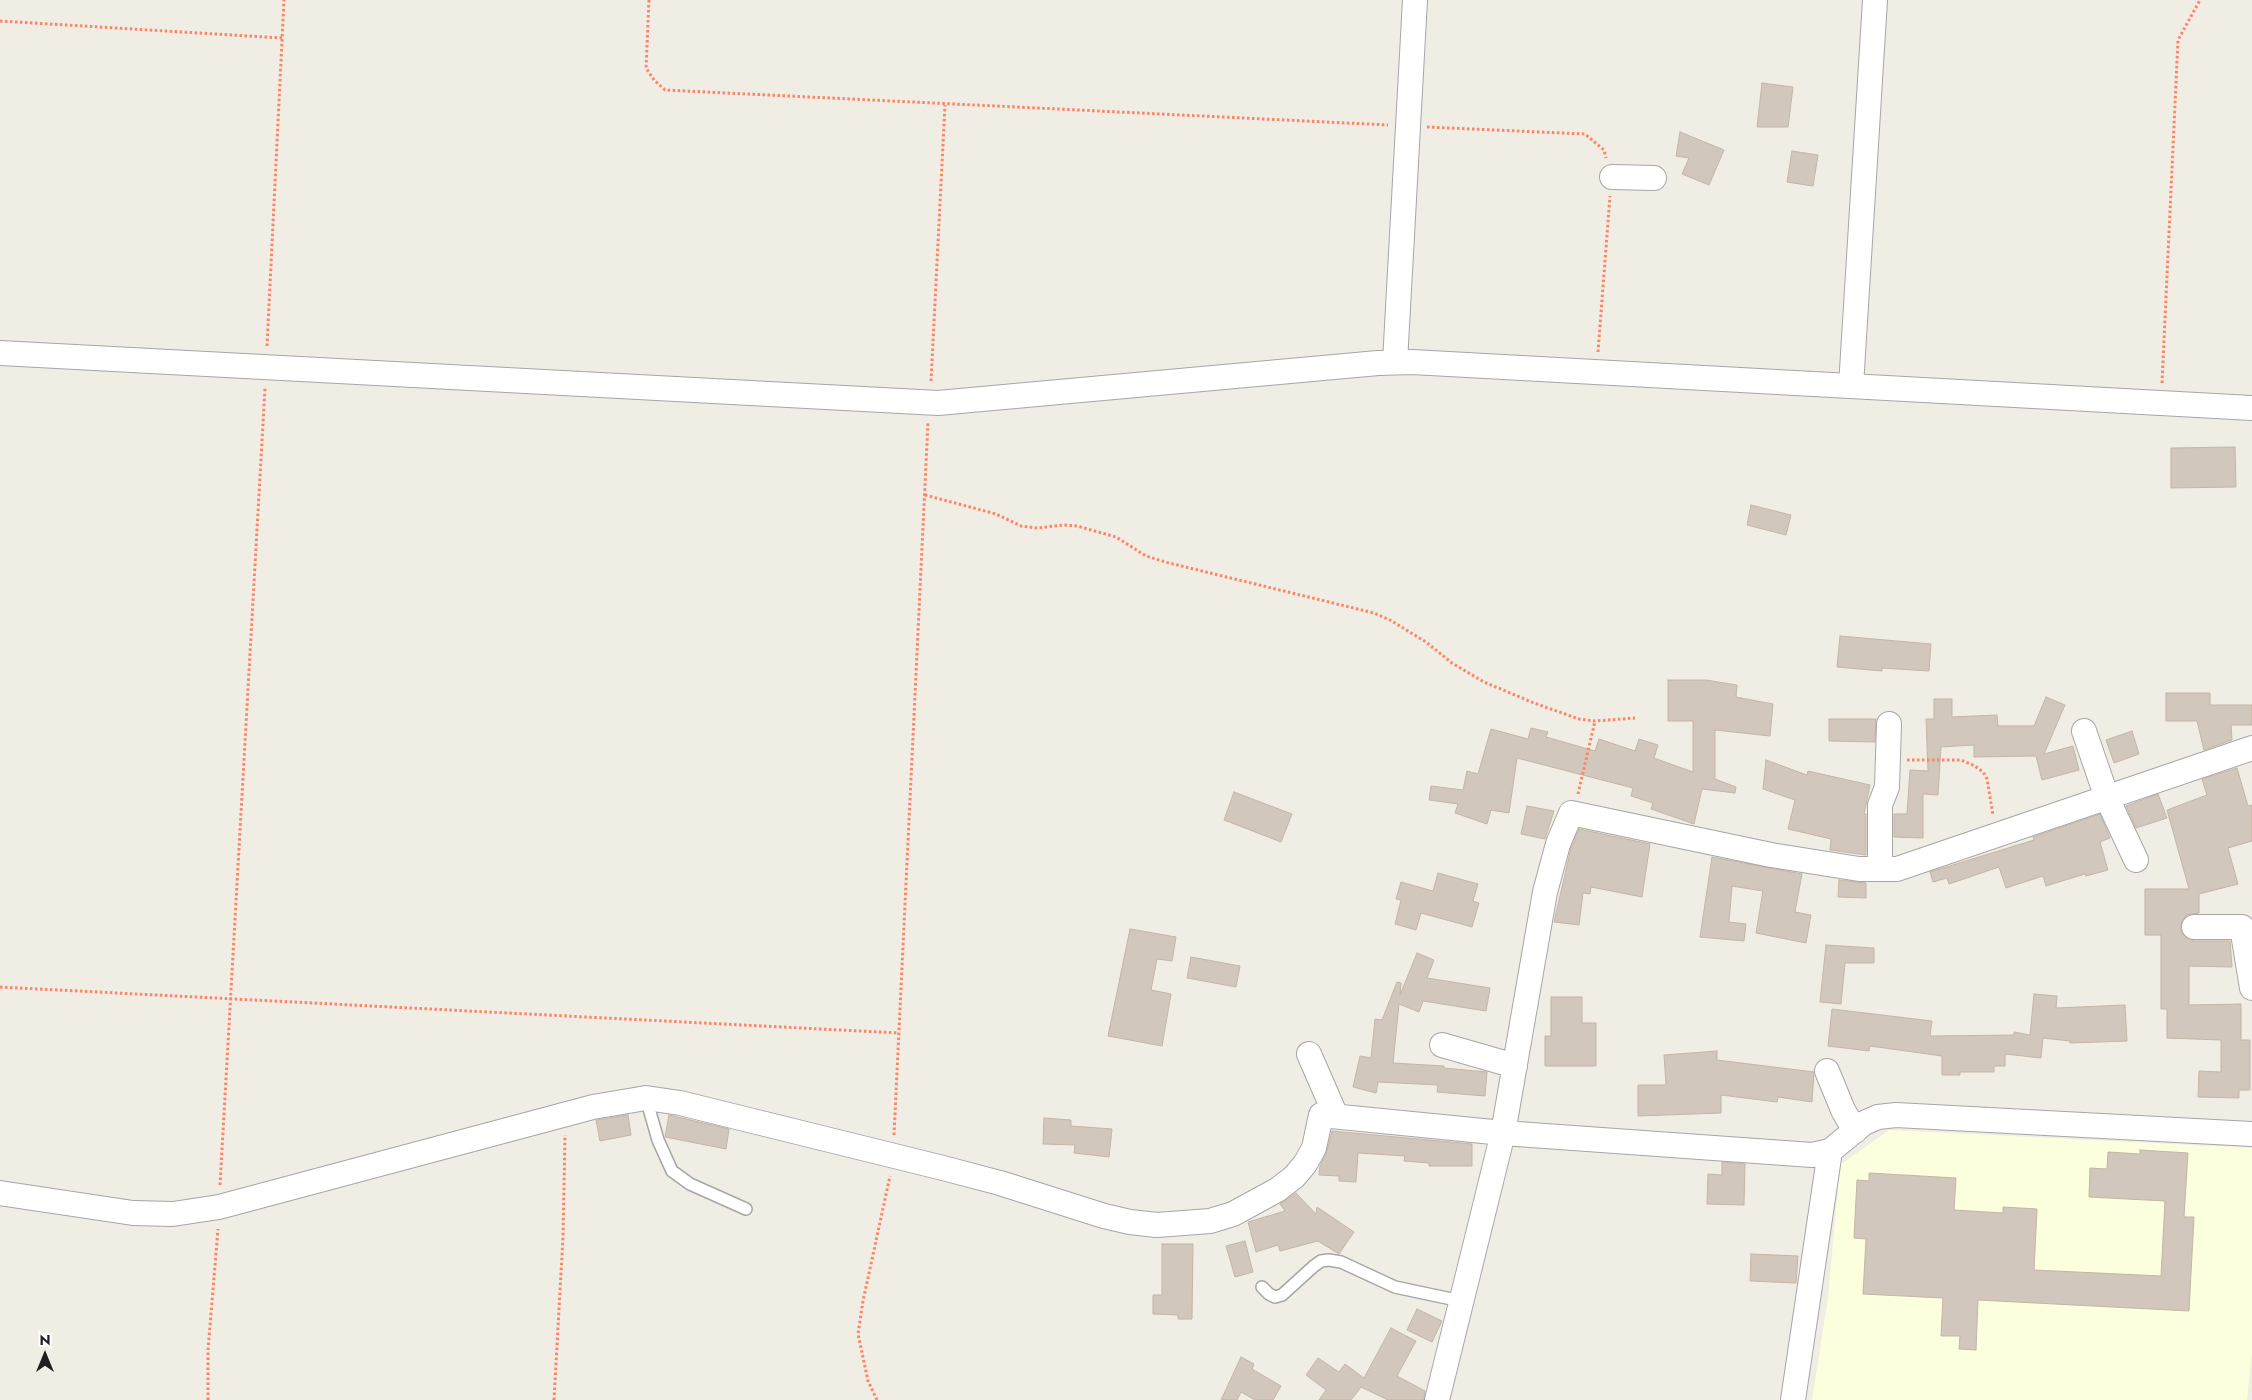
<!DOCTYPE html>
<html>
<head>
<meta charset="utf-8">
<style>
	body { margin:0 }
	#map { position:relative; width:2252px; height:1400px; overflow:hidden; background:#f0ede4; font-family:Jost,sans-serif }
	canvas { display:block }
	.north { position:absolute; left:20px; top:1330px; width:50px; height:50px; -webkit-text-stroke:4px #fff; paint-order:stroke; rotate:0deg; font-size:14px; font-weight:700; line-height:20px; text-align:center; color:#1f1f1f }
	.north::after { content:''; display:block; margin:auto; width:18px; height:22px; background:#1f1f1f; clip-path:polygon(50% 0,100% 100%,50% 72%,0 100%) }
</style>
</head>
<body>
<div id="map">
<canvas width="2252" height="1400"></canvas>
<div class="north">N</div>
</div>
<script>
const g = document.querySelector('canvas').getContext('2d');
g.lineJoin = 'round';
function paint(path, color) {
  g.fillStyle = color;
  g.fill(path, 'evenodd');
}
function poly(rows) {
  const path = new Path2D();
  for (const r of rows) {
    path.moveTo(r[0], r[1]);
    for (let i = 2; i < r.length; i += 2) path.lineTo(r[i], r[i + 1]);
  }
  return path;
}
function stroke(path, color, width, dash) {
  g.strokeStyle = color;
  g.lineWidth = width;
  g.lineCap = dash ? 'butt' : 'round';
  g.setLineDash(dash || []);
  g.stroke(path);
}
paint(poly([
	[1889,1130,2252,1148,2252,1353,2247,1400,1812,1400,1828,1298,1840,1165]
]), '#fcffde');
const building = poly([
	[1762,83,1793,87,1788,127,1757,127,1762,83],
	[1680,132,1724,150,1709,185,1682,174,1689,158,1676,156,1680,132],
	[1792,151,1818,155,1813,186,1787,182,1792,151],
	[2235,447,2236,487,2171,488,2171,448,2235,447],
	[1751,505,1791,515,1786,535,1747,525,1751,505],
	[1840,636,1931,644,1929,671,1882,668,1882,671,1837,667,1840,636],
	[1668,680,1706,680,1737,685,1736,697,1773,704,1770,736,1715,730,1715,779,1736,787,1735,793,1702,789,1694,824,1651,809,1653,803,1631,796,1633,788,1517,758,1509,813,1491,810,1487,824,1455,813,1458,804,1429,800,1431,786,1463,790,1467,771,1478,774,1491,729,1528,739,1531,728,1548,732,1546,737,1595,751,1599,739,1635,751,1639,739,1658,745,1654,758,1693,772,1693,721,1668,721,1668,680],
	[2166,693,2210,693,2210,705,2252,705,2252,725,2231,725,2232,740,2204,750,2197,721,2166,721,2166,693],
	[2046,697,2065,705,2044,754,2073,746,2079,770,2042,780,2036,756,1974,757,1974,745,1941,747,1938,795,1923,794,1923,838,1894,837,1894,814,1907,814,1910,770,1928,771,1926,719,1934,719,1934,699,1952,699,1952,717,1997,715,1998,726,2034,726,2046,697],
	[1829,719,1876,719,1875,742,1829,741,1829,719],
	[2132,731,2139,754,2114,763,2106,740,2132,731],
	[1766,760,1807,775,1808,771,1870,785,1864,814,1866,814,1866,855,1830,850,1831,839,1788,829,1795,800,1763,789,1766,760],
	[2237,768,2248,806,2252,805,2252,841,2228,848,2238,884,2199,894,2199,913,2187,915,2182,921,2180,927,2182,934,2194,941,2230,941,2232,967,2189,966,2189,1005,2241,1004,2241,1040,2250,1040,2250,1090,2239,1090,2239,1098,2198,1097,2199,1071,2221,1072,2221,1040,2167,1038,2167,1009,2161,1009,2161,935,2145,935,2145,889,2189,889,2167,810,2207,795,2202,779,2237,768],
	[1234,792,1292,814,1281,842,1224,820,1234,792],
	[2158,794,2167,818,2136,828,2126,806,2158,794],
	[1527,806,1554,811,1545,839,1521,834,1527,806],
	[2100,814,2110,838,2100,842,2108,870,2086,876,2085,874,2046,886,2043,876,2006,888,1999,867,1949,884,1947,878,1933,882,1930,872,2034,840,2033,837,2100,814],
	[1579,829,1650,844,1642,897,1591,887,1590,894,1583,893,1579,925,1554,922,1571,848,1579,829],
	[1712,857,1802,874,1795,912,1811,915,1806,943,1756,933,1763,891,1732,886,1729,922,1746,924,1744,941,1700,937,1712,857],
	[1438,873,1478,884,1473,901,1479,903,1472,927,1421,913,1416,930,1395,924,1401,900,1396,899,1401,882,1433,891,1438,873],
	[1839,880,1866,883,1866,898,1838,897,1839,880],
	[1130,929,1176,937,1172,961,1157,959,1151,990,1171,994,1162,1046,1108,1036,1130,929],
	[1826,945,1874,948,1874,963,1845,963,1841,1004,1820,1002,1826,945],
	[1417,953,1434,960,1427,978,1490,988,1486,1011,1423,1001,1419,1012,1399,1004,1393,1063,1444,1066,1444,1068,1487,1072,1485,1096,1437,1092,1438,1085,1378,1082,1376,1093,1353,1087,1360,1056,1371,1058,1375,1019,1382,1020,1397,982,1401,983,1400,995,1417,953],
	[1191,957,1240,966,1236,987,1187,978,1191,957],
	[2034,994,2057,996,2056,1008,2125,1005,2127,1041,2070,1043,2070,1041,2043,1038,2041,1058,2005,1054,2005,1066,1994,1066,1994,1072,1960,1072,1960,1075,1942,1075,1942,1056,1870,1046,1869,1051,1828,1046,1832,1009,1932,1021,1930,1036,2014,1035,2014,1032,2030,1035,2034,994],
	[1551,997,1582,997,1582,1023,1596,1023,1596,1066,1545,1066,1545,1036,1551,1036,1551,997],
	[1717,1051,1717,1060,1814,1072,1812,1102,1778,1097,1777,1102,1721,1095,1721,1113,1638,1116,1638,1085,1666,1085,1664,1055,1717,1051],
	[628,1115,631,1135,600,1141,596,1120,628,1115],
	[669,1115,729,1129,726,1149,665,1137,669,1115],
	[1044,1118,1071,1120,1071,1126,1112,1129,1109,1157,1074,1153,1075,1145,1043,1144,1044,1118],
	[1332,1131,1472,1144,1472,1166,1429,1166,1429,1163,1404,1161,1405,1156,1358,1153,1356,1182,1339,1181,1339,1176,1319,1175,1320,1166,1327,1151,1332,1131],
	[2140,1150,2188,1153,2184,1217,2194,1217,2189,1311,1978,1300,1976,1350,1959,1349,1960,1336,1941,1336,1943,1298,1863,1294,1866,1239,1854,1238,1857,1180,1869,1181,1869,1173,1956,1178,1954,1210,2003,1213,2003,1207,2037,1209,2034,1270,2161,1276,2165,1201,2089,1197,2090,1168,2107,1169,2108,1152,2140,1154,2140,1150],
	[1722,1162,1745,1164,1744,1205,1707,1204,1708,1174,1722,1175,1722,1162],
	[1296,1193,1316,1214,1317,1207,1354,1232,1339,1254,1318,1241,1280,1251,1278,1245,1256,1252,1248,1222,1285,1211,1280,1204,1296,1193],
	[1245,1241,1253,1272,1235,1277,1226,1246,1245,1241],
	[1162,1244,1193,1244,1192,1319,1178,1319,1178,1315,1153,1314,1153,1295,1162,1295,1162,1244],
	[1751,1254,1798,1256,1796,1283,1750,1281,1751,1254],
	[1417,1309,1442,1321,1432,1342,1407,1330,1417,1309],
	[1391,1328,1416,1341,1397,1376,1425,1391,1424,1400,1388,1400,1361,1387,1351,1400,1319,1400,1326,1390,1306,1375,1318,1358,1339,1372,1345,1364,1364,1378,1391,1328],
	[1241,1357,1254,1364,1252,1369,1281,1386,1273,1400,1255,1400,1241,1392,1237,1400,1221,1400,1241,1357]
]);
paint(building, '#d1c7bc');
stroke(building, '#c4b5a4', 1);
const service = poly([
	[646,1098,658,1140,672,1171,690,1184,746,1209],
	[1262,1287,1269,1294,1275,1297,1282,1295,1314,1266,1321,1261,1329,1260,1341,1262,1395,1287,1461,1301]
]);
const minor = poly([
	[1612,177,1654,178],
	[0,353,938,403,1378,363,1412,362,2252,408],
	[1395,362,1415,0],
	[1851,386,1875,0],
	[2084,731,2107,798,2136,860],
	[1880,869,1880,805,1887,787,1889,724],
	[2194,927,2242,927,2252,988],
	[1442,1045,1515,1066],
	[1309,1054,1336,1116],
	[1827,1071,1843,1110,1855,1131],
	[0,1193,133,1213,173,1214,219,1207,593,1107,646,1098,680,1103,943,1168,1000,1183,1104,1216,1130,1222,1157,1225,1210,1221,1233,1214,1277,1190,1294,1177,1305,1164,1314,1148,1321,1115,1503,1133,1812,1155,1830,1151,1864,1123,1878,1117,1896,1115,2252,1134],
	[1437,1400,1503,1133,1545,892,1558,844,1571,813,1771,855,1859,869,1897,869,2252,748],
	[1793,1400,1830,1151]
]);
stroke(service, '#a6a6a6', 14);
stroke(minor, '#a6a6a6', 26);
stroke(poly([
	[649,0,646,68,654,80,665,90,1388,125],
	[0,21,282,38],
	[1427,127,1585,134,1604,150,1606,158],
	[267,346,284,0],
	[1598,352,1610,196],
	[931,381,945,105],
	[2162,383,2178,40,2200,0],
	[925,495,996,514,1021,526,1037,528,1064,525,1077,526,1116,537,1146,556,1165,562,1374,613,1390,620,1426,642,1452,663,1484,682,1534,703,1579,719,1595,721,1635,718],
	[1907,760,1961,760,1975,766,1983,772,1987,779,1993,815],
	[1578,794,1595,721],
	[0,987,899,1033],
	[894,1135,928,422],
	[220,1185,265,388],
	[208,1400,208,1350,218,1229],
	[554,1400,563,1237,565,1135],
	[877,1400,868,1381,858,1334,863,1301,890,1176]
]), '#ff8466', 3, [2.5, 2.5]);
stroke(service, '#fff', 11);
stroke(minor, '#fff', 24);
</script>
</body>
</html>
